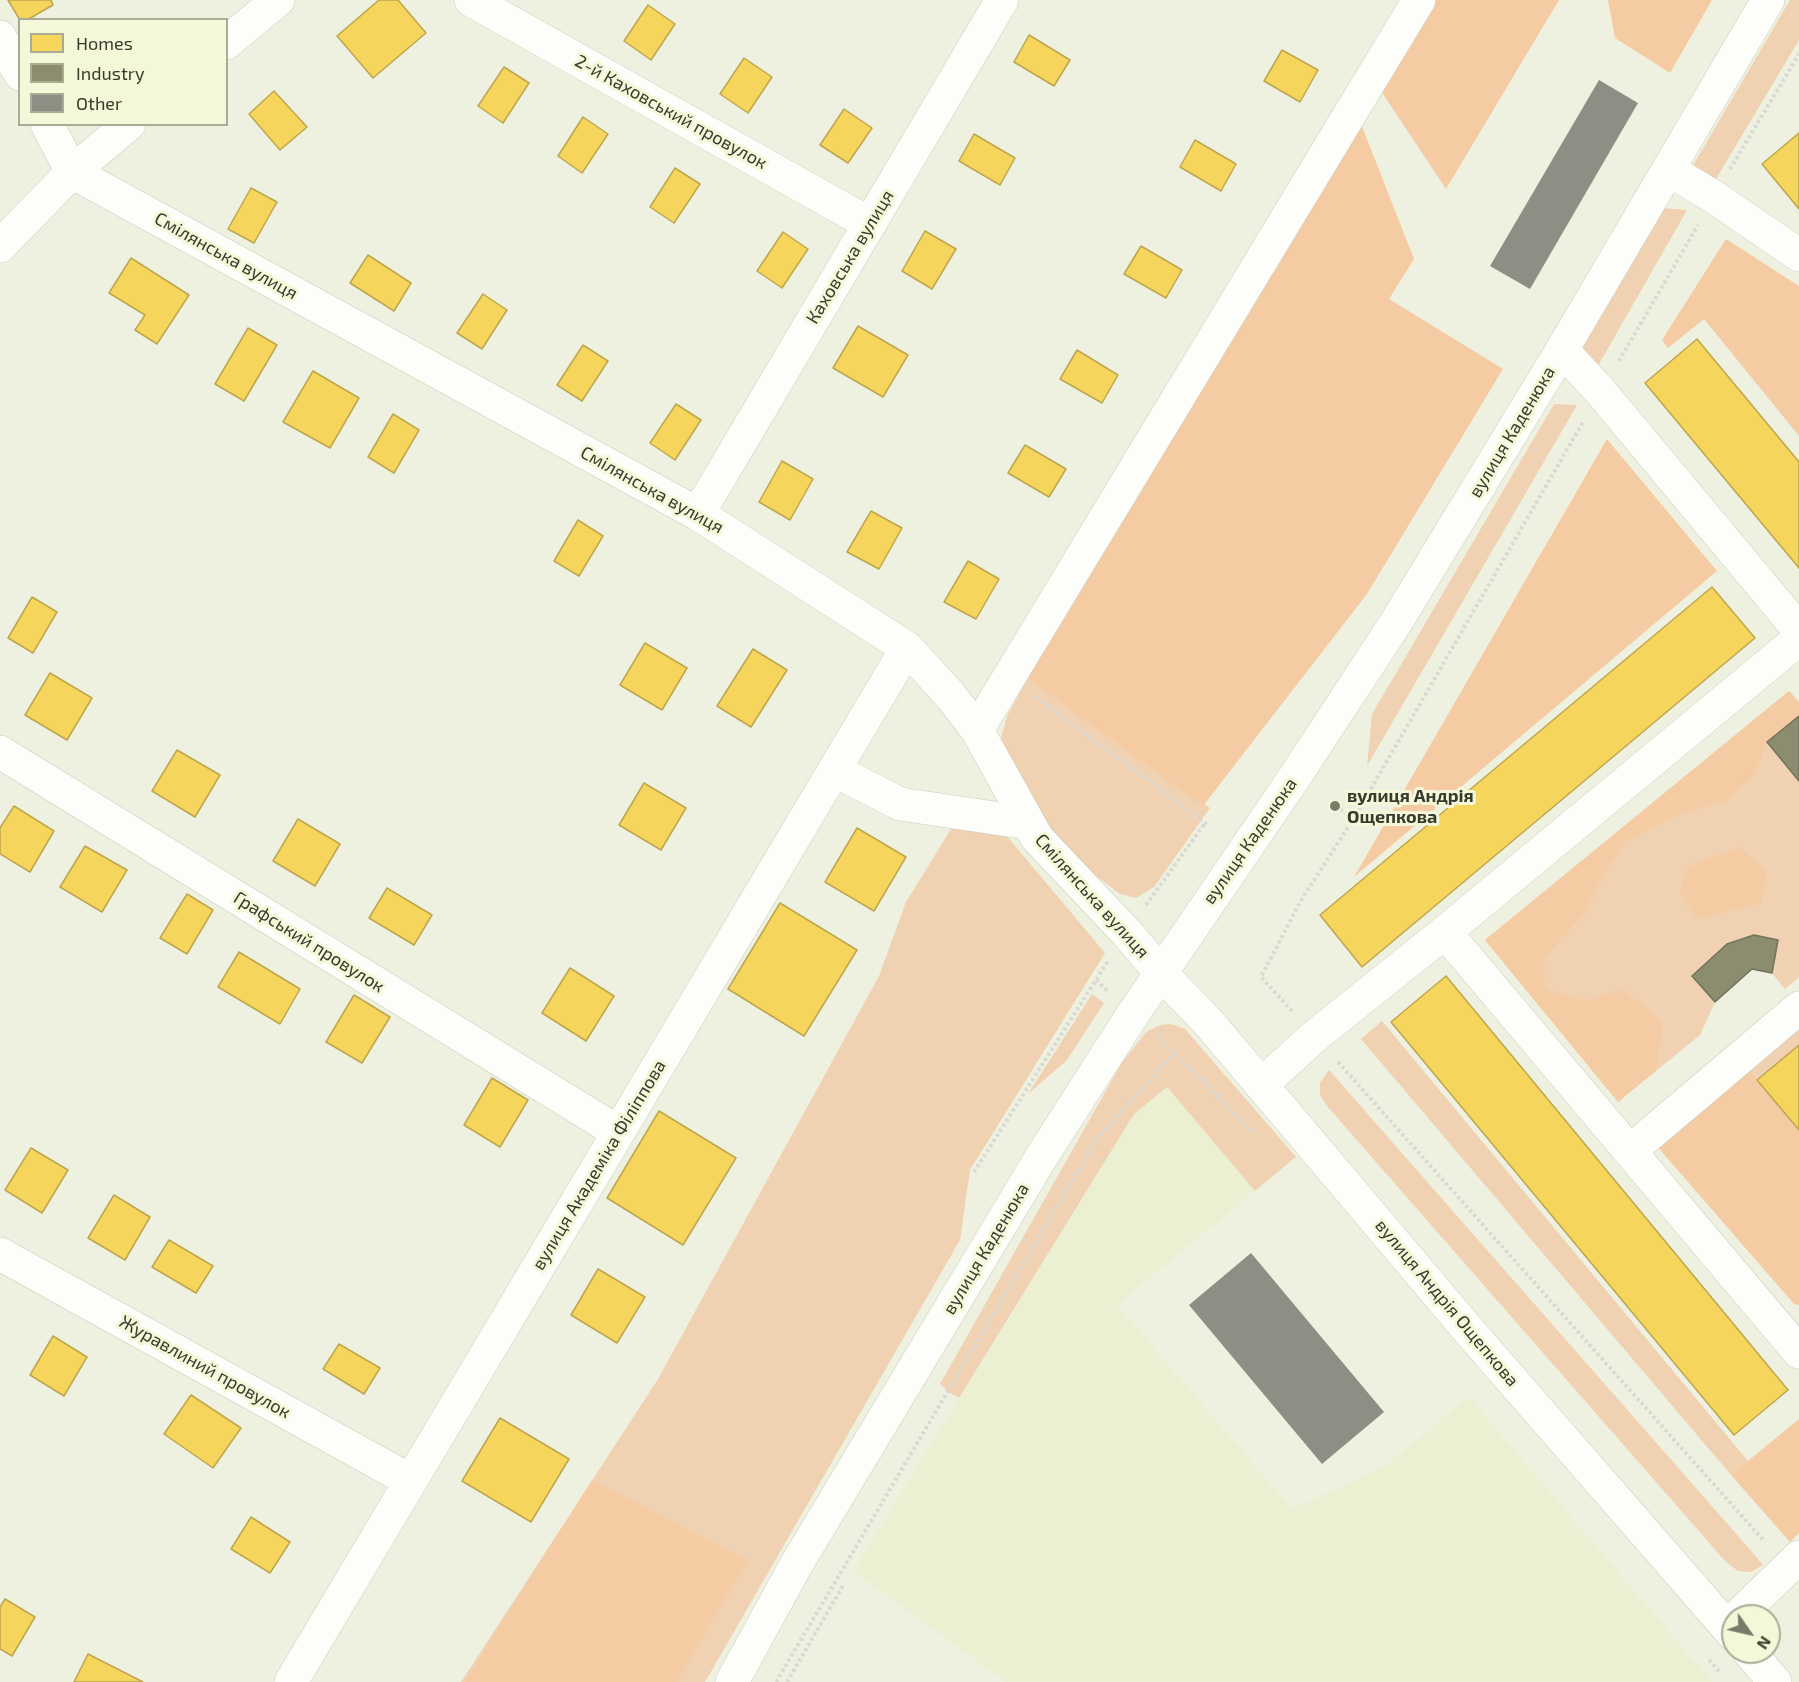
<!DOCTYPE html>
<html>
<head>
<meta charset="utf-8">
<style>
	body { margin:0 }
	#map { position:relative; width:1799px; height:1682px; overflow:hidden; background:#eff1e0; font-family:"Exo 2",sans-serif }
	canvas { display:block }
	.legend { position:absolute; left:18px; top:18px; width:210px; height:108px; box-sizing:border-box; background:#f4f8d9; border:2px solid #a9ac95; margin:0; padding:8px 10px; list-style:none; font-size:18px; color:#393a2e }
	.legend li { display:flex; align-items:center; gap:12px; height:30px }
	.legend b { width:30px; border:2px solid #a9ac95 }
	.north { position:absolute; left:1721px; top:1604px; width:60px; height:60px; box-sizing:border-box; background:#f4f8d9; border:2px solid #a9ac95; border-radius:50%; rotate:124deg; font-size:16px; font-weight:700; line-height:24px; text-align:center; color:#393a2e }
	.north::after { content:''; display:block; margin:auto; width:21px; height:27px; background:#797a6c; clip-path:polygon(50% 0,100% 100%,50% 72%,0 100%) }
</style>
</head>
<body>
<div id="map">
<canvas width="1799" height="1682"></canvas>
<ul class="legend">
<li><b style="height:16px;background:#f6d55c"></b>Homes</li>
<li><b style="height:16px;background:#8c8c6e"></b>Industry</li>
<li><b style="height:16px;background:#8b8f84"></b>Other</li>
</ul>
<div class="north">N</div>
</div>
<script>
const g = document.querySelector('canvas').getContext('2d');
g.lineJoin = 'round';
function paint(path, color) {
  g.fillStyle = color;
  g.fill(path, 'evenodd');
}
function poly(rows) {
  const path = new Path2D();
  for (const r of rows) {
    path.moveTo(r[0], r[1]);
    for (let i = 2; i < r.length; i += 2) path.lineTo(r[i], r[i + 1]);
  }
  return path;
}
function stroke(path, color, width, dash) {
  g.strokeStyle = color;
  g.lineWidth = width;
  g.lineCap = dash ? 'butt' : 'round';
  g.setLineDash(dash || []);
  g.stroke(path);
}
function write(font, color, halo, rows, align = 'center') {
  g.font = font + ' "Exo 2",sans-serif';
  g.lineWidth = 6;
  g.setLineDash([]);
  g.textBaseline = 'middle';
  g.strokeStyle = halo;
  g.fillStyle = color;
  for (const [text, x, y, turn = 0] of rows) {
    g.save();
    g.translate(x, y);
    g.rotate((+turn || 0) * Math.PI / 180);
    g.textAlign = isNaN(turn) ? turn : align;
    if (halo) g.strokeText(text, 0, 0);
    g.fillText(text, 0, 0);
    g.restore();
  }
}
paint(poly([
	[1167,1087,1255,1191,1117,1305,1292,1509,1387,1465,1469,1397,1712,1682,1006,1682,853,1571,1134,1114]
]), '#ecf0d3');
paint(poly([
	[1790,0,1799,0,1799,40,1713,184,1692,167],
	[1662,208,1687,210,1595,371,1579,353],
	[1554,404,1577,405,1367,766,1372,714],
	[1028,678,1210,808,1154,887,1136,898,1120,894,1058,847,999,746,1007,716],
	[1789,691,1799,702,1799,977,1785,989,1772,973,1727,944,1692,976,1715,1002,1700,1035,1618,1102,1485,940],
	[973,828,1006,835,1105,953,970,1170,960,1240,705,1682,461,1682,658,1379,879,976,906,902,951,829],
	[1092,994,1104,1003,1067,1060,1028,1094],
	[1382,1021,1748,1461,1731,1475,1361,1039],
	[1171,1024,1185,1029,1296,1157,1255,1191,1167,1087,1134,1114,959,1398,948,1392,940,1384,1121,1064,1146,1032,1160,1025],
	[1799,1024,1799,1045,1757,1080,1747,1067],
	[1329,1070,1746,1545,1763,1565,1751,1572,1738,1571,1726,1562,1327,1106,1320,1095,1320,1083]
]), '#f0d1b2');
paint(poly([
	[1432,0,1559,0,1446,189,1379,88],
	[1608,0,1712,0,1670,73,1615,38],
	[1361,124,1414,259,1389,299,1503,369,1367,594,1203,806,1028,678],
	[1726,239,1799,286,1799,436,1704,319,1668,348,1662,340],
	[1607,439,1717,571,1354,877],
	[1789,691,1799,702,1799,716,1767,742,1755,773,1726,801,1674,816,1625,842,1597,886,1586,911,1544,958,1545,989,1585,1001,1623,989,1663,1023,1656,1070,1618,1102,1485,940],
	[1739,847,1767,872,1761,903,1697,919,1680,891,1688,867],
	[1747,1067,1799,1130,1799,1305,1794,1304,1655,1144],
	[1799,1419,1799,1533,1790,1542,1731,1475],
	[592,1480,747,1561,676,1682,465,1682]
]), '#f4cba3');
const homes = poly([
	[8,0,51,0,53,5,27,20,20,20,8,0],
	[379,0,398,0,426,33,373,78,337,36,379,0],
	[648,5,675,24,651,60,624,41,648,5],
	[1029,35,1070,60,1054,86,1014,62,1029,35],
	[1282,50,1318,70,1300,102,1264,81,1282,50],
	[744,58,772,77,748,113,720,94,744,58],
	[504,67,529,83,503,123,478,106,504,67],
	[274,91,307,127,280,150,249,114,274,91],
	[844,109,872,128,848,163,820,145,844,109],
	[583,117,608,134,582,173,558,156,583,117],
	[1799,133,1799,209,1762,164,1799,133],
	[974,134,1015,158,1000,185,959,161,974,134],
	[1195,140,1236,164,1221,191,1180,167,1195,140],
	[675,168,700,184,674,223,650,207,675,168],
	[251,188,277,202,254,243,228,229,251,188],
	[925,231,956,249,932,289,902,271,925,231],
	[783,232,808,249,782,288,757,271,783,232],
	[1141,246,1182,270,1166,298,1124,274,1141,246],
	[368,255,411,283,394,311,350,283,368,255],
	[131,258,189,295,157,344,135,330,145,315,109,293,131,258],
	[483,294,507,310,482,349,457,333,483,294],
	[858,326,908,355,883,397,833,368,858,326],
	[248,328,277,345,244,401,215,384,248,328],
	[1697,339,1799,462,1799,568,1645,383,1697,339],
	[583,345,608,361,582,401,557,385,583,345],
	[1077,350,1118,375,1102,403,1060,379,1077,350],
	[313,371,359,398,330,448,283,422,313,371],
	[676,404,701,420,675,460,650,443,676,404],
	[393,414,419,430,394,473,368,457,393,414],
	[1025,445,1066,469,1049,497,1008,473,1025,445],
	[782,461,813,479,790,520,759,502,782,461],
	[871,511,902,528,879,569,847,552,871,511],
	[578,520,603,536,579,576,554,561,578,520],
	[968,561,999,579,976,619,944,602,968,561],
	[1712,587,1755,638,1362,967,1320,915,1712,587],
	[32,597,57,612,33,653,8,638,32,597],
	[645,643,687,668,662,710,620,685,645,643],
	[753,649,787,670,751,727,717,706,753,649],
	[50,673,92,698,67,740,25,715,50,673],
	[177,750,220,775,195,817,152,791,177,750],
	[644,783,686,808,661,850,619,825,644,783],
	[14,806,54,831,30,872,0,854,0,828,14,806],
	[298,819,340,844,315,886,273,861,298,819],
	[857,828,906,857,874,911,825,882,857,828],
	[85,846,127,870,102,912,60,887,85,846],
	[387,888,432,915,414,945,369,918,387,888],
	[187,894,213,910,187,954,160,938,187,894],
	[780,903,857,950,804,1036,728,989,780,903],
	[239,952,300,989,280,1024,218,987,239,952],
	[570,968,614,996,586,1041,542,1013,570,968],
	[1446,976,1788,1390,1734,1435,1391,1022,1446,976],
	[354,995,390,1017,362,1063,326,1042,354,995],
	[1799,1045,1799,1130,1757,1080,1799,1045],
	[492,1078,528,1100,500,1147,464,1125,492,1078],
	[659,1111,736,1158,683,1245,607,1198,659,1111],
	[31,1148,68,1170,42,1213,5,1190,31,1148],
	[114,1195,150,1217,125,1260,88,1238,114,1195],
	[169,1240,213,1266,196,1293,152,1267,169,1240],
	[598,1269,645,1297,617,1343,571,1315,598,1269],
	[53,1336,87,1357,64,1396,30,1375,53,1336],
	[339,1344,380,1368,364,1394,323,1369,339,1344],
	[191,1395,241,1428,213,1468,164,1434,191,1395],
	[500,1418,569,1459,531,1522,462,1481,500,1418],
	[251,1517,290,1542,270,1573,231,1549,251,1517],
	[5,1599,35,1617,12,1656,0,1649,0,1607,5,1599],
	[88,1654,143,1682,74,1682,88,1654]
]);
paint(homes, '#f6d55c');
stroke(homes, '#bda64e', 1.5);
const industry = poly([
	[1799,716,1799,781,1767,742,1799,716],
	[1754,935,1778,940,1772,973,1752,969,1715,1002,1692,976,1727,944,1754,935]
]);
paint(industry, '#8c8c6e');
stroke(industry, '#73735b', 1.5);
paint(poly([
	[1599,80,1638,103,1530,289,1490,266],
	[1251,1253,1384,1412,1322,1464,1189,1305]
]), '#8b8f84');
const minor = poly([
	[471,0,870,224],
	[0,37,20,74],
	[226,43,278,0],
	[47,124,72,172,698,514,907,648,950,695,977,730,1037,838,1126,932,1161,973,1209,1023,1470,1332,1733,1634],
	[1669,170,1714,197,1799,255],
	[0,246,72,172,129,124],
	[1562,350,1601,392,1799,630],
	[698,514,1002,0],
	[977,730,1419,0],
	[0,752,618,1132],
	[834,770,900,804,1028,823],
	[1445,932,1799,1352],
	[1261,1085,1315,1036,1445,932,1799,639],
	[1630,1151,1799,1008],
	[0,1254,411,1481],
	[1738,1616,1799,1557],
	[1749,1652,1775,1682],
	[291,1682,907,648],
	[732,1682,796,1565,1042,1156,1133,1014,1294,778,1395,624,1562,350,1768,0]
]);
stroke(minor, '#caccbe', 34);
stroke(poly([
	[1730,169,1799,54],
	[1619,361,1698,225],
	[1036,697,1208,825],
	[1335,806,1354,818],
	[1146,905,1205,823],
	[1096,980,1109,992],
	[1292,1011,1261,977,1300,902,1354,818,1583,422],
	[1157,1035,1255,1134],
	[1338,1062,1765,1542],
	[974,1172,1108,961],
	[1709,1660,1720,1672],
	[776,1682,1097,1139,1175,1052],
	[787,1682,844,1584]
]), '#d9d9d4', 4, [3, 3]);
stroke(minor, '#fdfdfa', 33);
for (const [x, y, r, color] of [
	[1335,806,6,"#797a6c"]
]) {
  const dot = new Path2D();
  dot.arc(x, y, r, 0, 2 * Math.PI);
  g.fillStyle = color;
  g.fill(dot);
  stroke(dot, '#f4f8d9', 2);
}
write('18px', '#393a2e', '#f4f8d9', [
	["2-й Каховський провулок",671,112,29],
	["Смілянська вулиця",226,256,29],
	["Каховська вулиця",850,257,-59],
	["вулиця Каденюка",1512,432,-59],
	["Смілянська вулиця",652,490,29],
	["вулиця Каденюка",1250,841,-55],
	["Смілянська вулиця",1092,896,48],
	["Графський провулок",309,942,32],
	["вулиця Академіка Філіппова",599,1165,-59],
	["вулиця Каденюка",986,1249,-59],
	["вулиця Андрія Ощепкова",1447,1303,50],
	["Журавлиний провулок",205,1367,29]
]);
write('bold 18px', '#393a2e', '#f4f8d9', [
	["вулиця Андрія",1347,796],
	["Ощепкова",1347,817]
], 'left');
</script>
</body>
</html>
